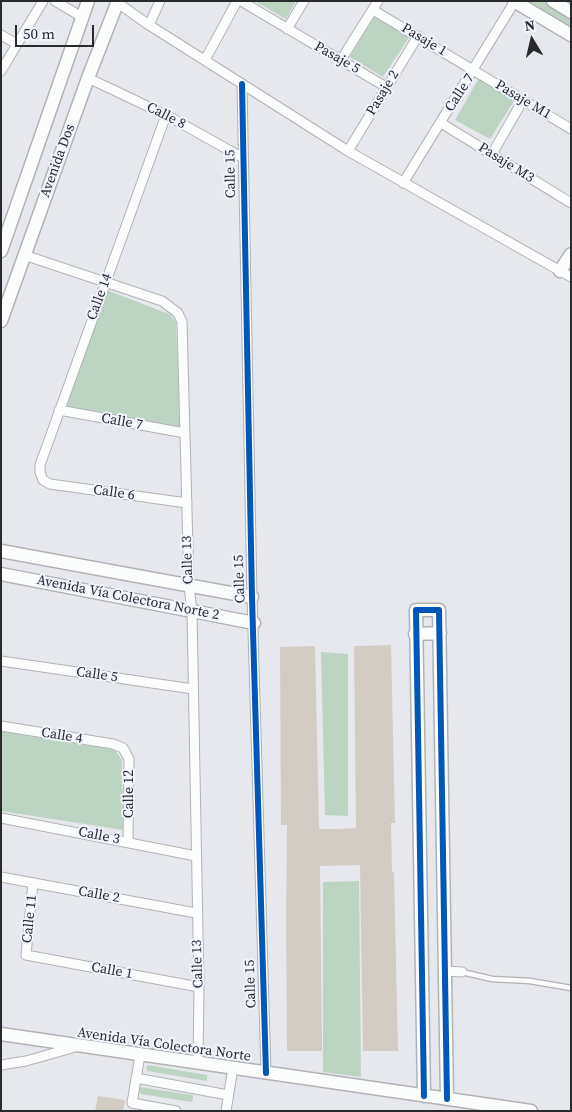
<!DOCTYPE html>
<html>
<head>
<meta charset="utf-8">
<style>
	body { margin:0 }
	#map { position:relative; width:572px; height:1112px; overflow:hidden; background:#e7e8ed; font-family:"Source Serif 4",serif }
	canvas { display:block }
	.frame { position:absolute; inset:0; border:2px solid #292a2e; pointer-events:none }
	.north { position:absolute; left:507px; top:15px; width:50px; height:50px; -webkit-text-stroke:4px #f1f4fe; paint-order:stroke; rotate:351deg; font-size:14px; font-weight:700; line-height:20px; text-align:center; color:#292a2e }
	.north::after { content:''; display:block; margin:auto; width:18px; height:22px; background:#292a2e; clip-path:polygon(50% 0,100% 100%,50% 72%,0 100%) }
	.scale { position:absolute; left:15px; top:25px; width:79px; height:22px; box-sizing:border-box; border:2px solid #292a2e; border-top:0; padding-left:6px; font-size:15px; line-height:18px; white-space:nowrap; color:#292a2e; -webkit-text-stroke:4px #f1f4fe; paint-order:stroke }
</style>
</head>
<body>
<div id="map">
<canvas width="572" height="1112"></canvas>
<div class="frame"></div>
<div class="north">N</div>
<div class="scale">50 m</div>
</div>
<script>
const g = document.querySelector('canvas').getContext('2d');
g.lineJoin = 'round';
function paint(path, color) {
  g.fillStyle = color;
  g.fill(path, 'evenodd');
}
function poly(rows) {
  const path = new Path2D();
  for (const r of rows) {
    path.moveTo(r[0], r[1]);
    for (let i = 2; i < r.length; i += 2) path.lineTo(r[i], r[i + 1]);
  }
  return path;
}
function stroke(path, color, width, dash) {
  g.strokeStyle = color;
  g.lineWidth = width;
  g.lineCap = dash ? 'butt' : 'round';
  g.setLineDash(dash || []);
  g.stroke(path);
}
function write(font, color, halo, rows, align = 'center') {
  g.font = font + ' "Source Serif 4",serif';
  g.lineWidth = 4;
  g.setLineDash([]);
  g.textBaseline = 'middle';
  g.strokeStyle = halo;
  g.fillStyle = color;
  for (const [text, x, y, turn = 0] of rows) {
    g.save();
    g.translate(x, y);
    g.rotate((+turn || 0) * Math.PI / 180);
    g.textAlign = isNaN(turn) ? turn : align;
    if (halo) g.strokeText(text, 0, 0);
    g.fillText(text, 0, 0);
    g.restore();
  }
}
paint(poly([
	[254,1,296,1,286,19],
	[525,1,543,1,571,18,571,30],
	[375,15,410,36,383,77,350,57],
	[479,78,514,101,490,139,455,120],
	[109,291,169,314,176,321,180,426,175,428,69,408,65,400,104,293],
	[321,652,348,654,348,816,325,815],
	[1,731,115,750,122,760,123,830,1,811],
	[359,881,361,1077,323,1072,323,882],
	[148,1065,207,1075,207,1081,147,1071,146,1067],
	[139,1087,193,1095,193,1100,191,1102,141,1094,138,1091]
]), '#bed4c3');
paint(poly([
	[391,645,395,823,391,823,392,872,394,872,398,1051,363,1051,360,865,320,866,322,1051,287,1051,286,918,287,825,281,825,280,647,315,646,319,829,340,829,356,828,354,646],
	[98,1096,125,1100,123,1111,95,1111]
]), '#d3ccc5');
const lane = poly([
	[462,972,492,979,530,981,571,988]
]);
const street = poly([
	[55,1,82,17],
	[115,1,149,25,348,151,571,277],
	[241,1,386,87],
	[373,10,571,129],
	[149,25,160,1],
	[287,29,304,1],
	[1,35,17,44],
	[205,60,237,1],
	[341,60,378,1],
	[1,71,43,1],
	[88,78,166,115,243,158],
	[242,84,252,597,266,1073],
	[166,115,40,465,40,472,43,480,50,484,187,503],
	[441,123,571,203],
	[348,151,418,36],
	[492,154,523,100],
	[403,183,515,1],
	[24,255,162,301,178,313,182,322,189,586,192,611,199,987,198,1063],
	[59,410,185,433],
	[1,661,193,689],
	[1,726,113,744,123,748,129,759,128,842],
	[1,818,196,856],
	[1,877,196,913],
	[33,883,26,955,199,987],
	[445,971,462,972],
	[140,1055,132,1103,176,1111],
	[1,1065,26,1061,79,1046],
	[136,1078,228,1095],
	[226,1111,233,1068]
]);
const secondary = poly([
	[514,1,571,35],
	[553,1,571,12],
	[1,251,88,1],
	[560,271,571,254],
	[1,321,88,78,118,1],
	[1,551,252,597],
	[1,574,254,623],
	[415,634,440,633],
	[1,1034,531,1111],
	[424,1096,416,610,439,610,447,1099]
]);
stroke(lane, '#b1b2b5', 7);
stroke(street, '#b1b2b5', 11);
stroke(secondary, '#b1b2b5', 15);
stroke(lane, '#fbfcfc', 4.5);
stroke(street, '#fbfcfc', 9);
stroke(secondary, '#fbfcfc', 12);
stroke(poly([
	[242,84,252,597,266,1073],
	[424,1096,416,610,439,610,447,1099]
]), '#0057b8', 6);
write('14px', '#292a2e', '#f1f4fe', [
	["Pasaje 1",424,40,31],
	["Pasaje 5",337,58,30],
	["Pasaje 2",383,93,-59],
	["Calle 7",460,93,-57],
	["Pasaje M1",523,100,31],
	["Calle 8",166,116,27],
	["Avenida Dos",58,161,-70],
	["Pasaje M3",506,163,32],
	["Calle 15",231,174,-91],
	["Calle 14",100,297,-70],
	["Calle 7",122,422,10],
	["Calle 6",114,493,8],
	["Calle 13",188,560,-92],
	["Calle 15",240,579,-92],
	["Avenida Vía Colectora Norte 2",128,598,11],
	["Calle 5",97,675,8],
	["Calle 4",62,736,9],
	["Calle 12",129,794,-90],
	["Calle 3",99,836,11],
	["Calle 2",99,895,10],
	["Calle 11",30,919,-84],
	["Calle 13",198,964,-92],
	["Calle 1",112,971,10],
	["Calle 15",251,984,-92],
	["Avenida Vía Colectora Norte",164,1045,8]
]);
</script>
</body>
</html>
